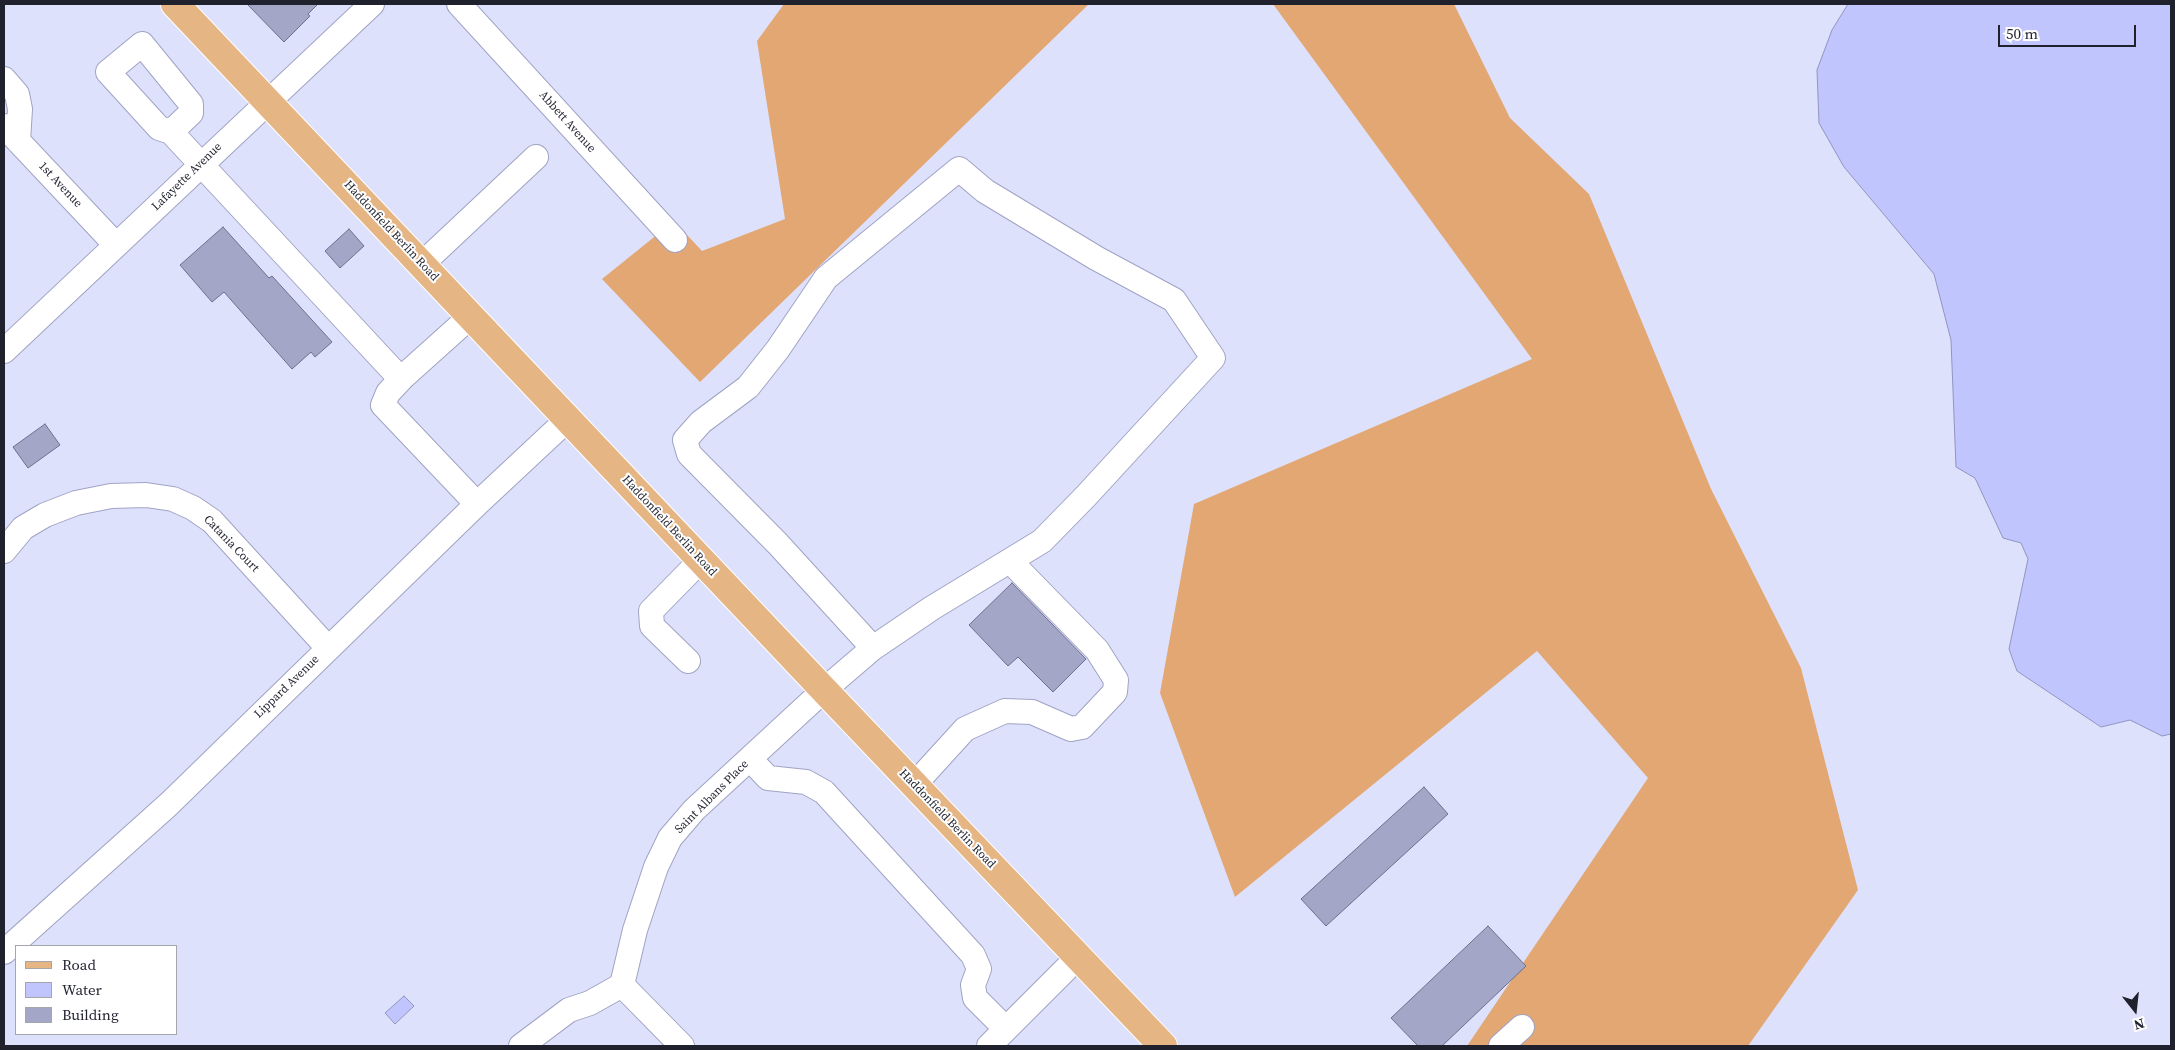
<!DOCTYPE html>
<html>
<head>
<meta charset="utf-8">
<style>
	body { margin:0 }
	#map { position:relative; width:2175px; height:1050px; overflow:hidden; background:#dee1fc; font-family:"Source Serif 4",serif }
	canvas { display:block }
	.frame { position:absolute; inset:0; border:5px solid #1f212d; pointer-events:none }
	.legend { position:absolute; left:15px; top:945px; width:162px; height:90px; box-sizing:border-box; background:#fff; border:1px solid #a5a6ab; margin:0; padding:6px 9px; list-style:none; font-size:15px; color:#1f212d }
	.legend li { display:flex; align-items:center; gap:10px; height:25px }
	.legend b { width:25px; border:1px solid #a5a6ab }
	.north { position:absolute; left:2110px; top:985px; width:50px; height:50px; -webkit-text-stroke:4px #fff; paint-order:stroke; rotate:164deg; font-size:14px; font-weight:700; line-height:20px; text-align:center; color:#1f212d }
	.north::after { content:''; display:block; margin:auto; width:18px; height:22px; background:#1f212d; clip-path:polygon(50% 0,100% 100%,50% 72%,0 100%) }
	.scale { position:absolute; left:1998px; top:25px; width:138px; height:22px; box-sizing:border-box; border:2px solid #1f212d; border-top:0; padding-left:6px; font-size:15px; line-height:18px; white-space:nowrap; color:#1f212d; -webkit-text-stroke:4px #fff; paint-order:stroke }
</style>
</head>
<body>
<div id="map">
<canvas width="2175" height="1050"></canvas>
<div class="frame"></div>
<ul class="legend">
<li><b style="height:6px;background:#e5b584"></b>Road</li>
<li><b style="height:14px;background:#c0c5fd"></b>Water</li>
<li><b style="height:14px;background:#a3a6c6"></b>Building</li>
</ul>
<div class="north">N</div>
<div class="scale">50 m</div>
</div>
<script>
const g = document.querySelector('canvas').getContext('2d');
g.lineJoin = 'round';
function paint(path, color) {
  g.fillStyle = color;
  g.fill(path, 'evenodd');
}
function poly(rows) {
  const path = new Path2D();
  for (const r of rows) {
    path.moveTo(r[0], r[1]);
    for (let i = 2; i < r.length; i += 2) path.lineTo(r[i], r[i + 1]);
  }
  return path;
}
function stroke(path, color, width, dash) {
  g.strokeStyle = color;
  g.lineWidth = width;
  g.lineCap = dash ? 'butt' : 'round';
  g.setLineDash(dash || []);
  g.stroke(path);
}
function write(font, color, halo, rows, align = 'center') {
  g.font = font + ' "Source Serif 4",serif';
  g.lineWidth = 4;
  g.setLineDash([]);
  g.textBaseline = 'middle';
  g.strokeStyle = halo;
  g.fillStyle = color;
  for (const [text, x, y, turn = 0] of rows) {
    g.save();
    g.translate(x, y);
    g.rotate((+turn || 0) * Math.PI / 180);
    g.textAlign = isNaN(turn) ? turn : align;
    if (halo) g.strokeText(text, 0, 0);
    g.fillText(text, 0, 0);
    g.restore();
  }
}
paint(poly([
	[784,4,1089,4,700,382,602,279,674,221,702,251,785,219,757,41],
	[1273,4,1454,4,1510,118,1589,194,1711,489,1801,668,1858,890,1748,1046,1467,1046,1648,778,1537,651,1235,897,1160,693,1194,504,1532,359]
]), '#e2a773');
const water = poly([
	[1848,4,2171,4,2171,734,2162,736,2130,720,2101,727,2017,671,2009,649,2028,559,2021,543,2003,538,1975,478,1956,467,1951,340,1934,274,1844,167,1819,123,1817,70,1832,30,1848,4],
	[404,996,414,1006,395,1024,385,1013,404,996]
]);
paint(water, '#c0c5fd');
stroke(water, '#9094bf', 1);
const building = poly([
	[247,4,318,4,308,14,310,16,284,42,247,4],
	[223,227,269,278,272,276,332,342,315,357,311,352,292,369,224,292,212,302,180,265,223,227],
	[349,229,364,246,340,268,325,251,349,229],
	[45,424,60,445,28,468,13,447,45,424],
	[1012,583,1086,659,1053,692,1018,657,1008,666,969,625,1012,583],
	[1424,787,1448,814,1326,926,1301,899,1424,787],
	[1488,926,1526,966,1442,1046,1418,1046,1391,1018,1488,926]
]);
paint(building, '#a3a6c6');
stroke(building, '#6c6f8d', 1);
const minor = poly([
	[459,4,675,240],
	[4,79,17,94,20,109,18,141],
	[4,126,116,245],
	[171,132,191,113,191,104,142,44,108,72,159,128,171,132,397,375,403,377,471,316],
	[422,264,536,157],
	[4,351,372,4],
	[403,377,388,393,383,405,477,504],
	[4,551,23,528,45,515,76,503,111,496,146,495,173,499,193,508,212,521,328,648],
	[688,661,652,626,651,611,701,560],
	[750,759,768,778,806,782,824,792,973,955,979,969,973,985,975,998,1006,1029],
	[914,785,965,729,1005,711,1032,712,1071,729,1082,727,1115,692,1116,680,1097,650,1011,562],
	[4,952,169,804,477,504,568,419],
	[622,985,635,930,656,867,670,838,694,810,824,690,873,648,932,608,1042,541,1086,496,1213,358,1174,300,1096,258,985,191,959,169,826,278,778,349,748,387,701,422,685,440,689,454,778,544,873,648],
	[622,985,682,1046],
	[521,1046,569,1010,590,1003,622,985],
	[989,1046,1078,957],
	[1501,1046,1522,1027]
]);
const major = poly([
	[175,4,824,690,1163,1046]
]);
stroke(minor, '#a0a3c3', 26);
stroke(major, '#fff', 30);
stroke(minor, '#fff', 24);
stroke(major, '#e5b584', 28);
write('12px', '#1f212d', '#fff', [
	["Abbett Avenue",567,122,48],
	["Lafayette Avenue",187,177,-44],
	["1st Avenue",60,185,47],
	["Haddonfield Berlin Road",391,231,47],
	["Haddonfield Berlin Road",669,526,47],
	["Catania Court",231,544,46],
	["Lippard Avenue",287,687,-44],
	["Saint Albans Place",712,797,-45],
	["Haddonfield Berlin Road",947,819,46]
]);
</script>
</body>
</html>
